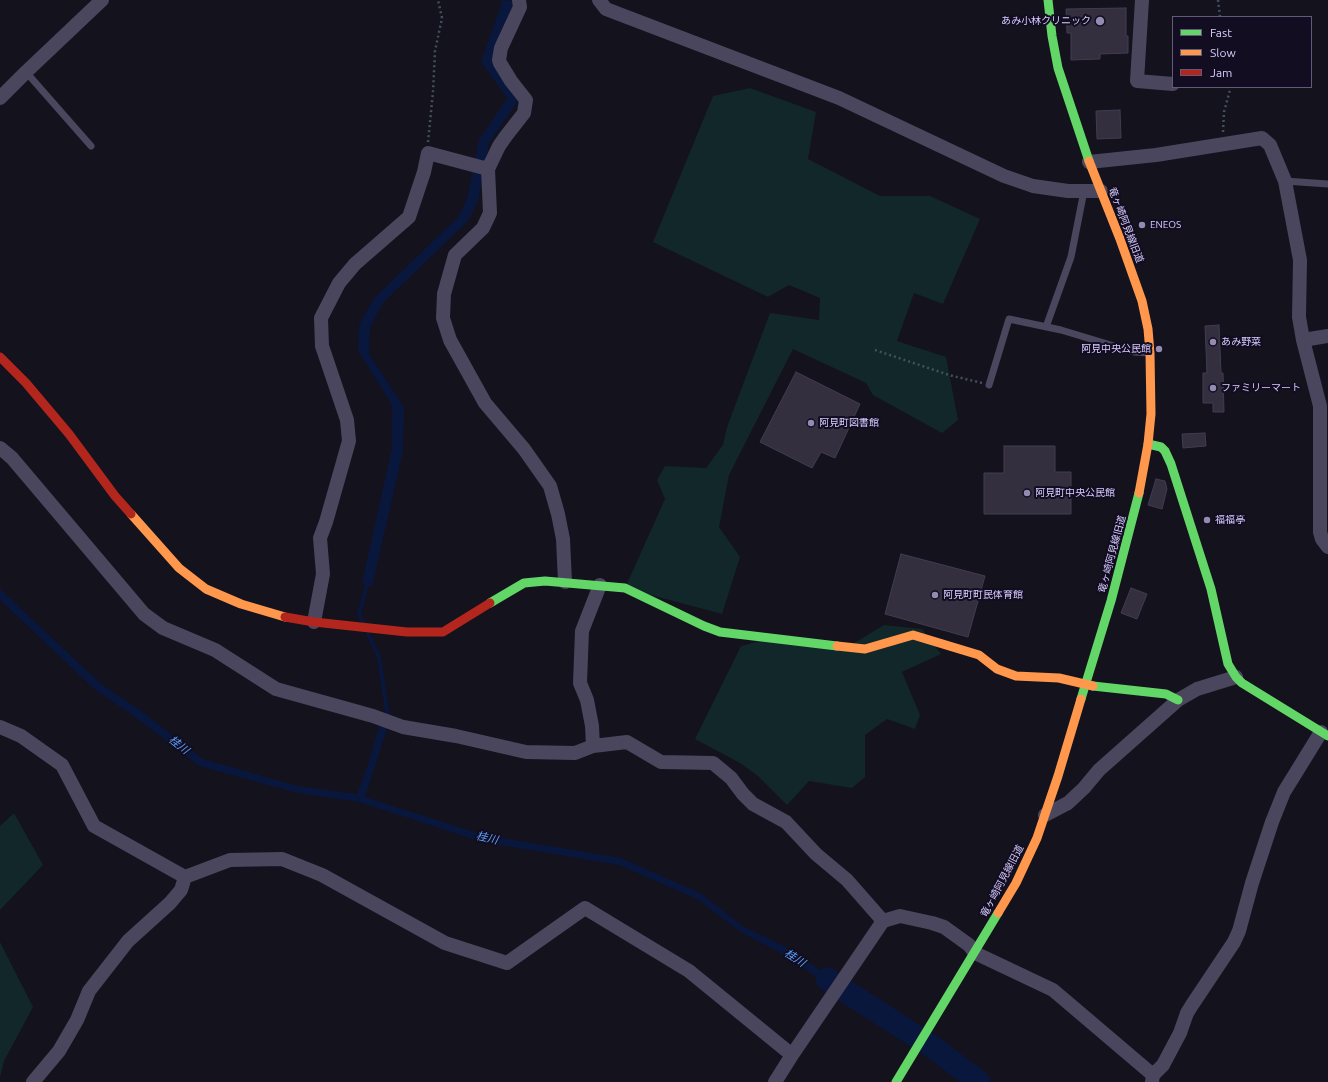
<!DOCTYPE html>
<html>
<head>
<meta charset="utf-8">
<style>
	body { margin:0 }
	#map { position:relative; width:1328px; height:1082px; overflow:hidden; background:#14121d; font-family:Ubuntu,sans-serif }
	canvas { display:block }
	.legend { position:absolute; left:1172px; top:16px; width:140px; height:72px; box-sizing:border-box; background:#120d21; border:1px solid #615a7a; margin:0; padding:5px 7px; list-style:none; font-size:12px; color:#d8cdff }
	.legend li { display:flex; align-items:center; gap:8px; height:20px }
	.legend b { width:20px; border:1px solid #615a7a }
</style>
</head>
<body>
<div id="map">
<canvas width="1328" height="1082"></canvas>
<ul class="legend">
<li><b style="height:5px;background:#63d668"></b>Fast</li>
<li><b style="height:5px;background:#ff974d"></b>Slow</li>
<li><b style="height:5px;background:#b3261e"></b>Jam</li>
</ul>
</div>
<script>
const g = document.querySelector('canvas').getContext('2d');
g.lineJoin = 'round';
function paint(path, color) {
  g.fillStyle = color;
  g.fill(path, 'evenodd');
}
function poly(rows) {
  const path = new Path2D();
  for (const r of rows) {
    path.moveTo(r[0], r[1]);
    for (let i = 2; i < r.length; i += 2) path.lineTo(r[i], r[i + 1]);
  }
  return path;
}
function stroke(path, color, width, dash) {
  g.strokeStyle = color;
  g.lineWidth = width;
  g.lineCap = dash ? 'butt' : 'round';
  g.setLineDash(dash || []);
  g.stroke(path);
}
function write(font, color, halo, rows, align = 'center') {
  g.font = font + ' Ubuntu,"Noto Sans JP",sans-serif';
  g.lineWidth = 4;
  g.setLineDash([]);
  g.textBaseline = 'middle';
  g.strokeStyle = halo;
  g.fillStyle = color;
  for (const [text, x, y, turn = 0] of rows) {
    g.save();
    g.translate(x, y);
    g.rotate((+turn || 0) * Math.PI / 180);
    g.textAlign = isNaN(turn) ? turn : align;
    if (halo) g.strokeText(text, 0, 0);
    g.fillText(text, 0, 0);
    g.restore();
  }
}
paint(poly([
	[750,88,816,112,808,159,880,196,930,196,980,219,943,304,914,293,897,341,946,357,958,420,942,433,873,395,866,383,793,349,729,475,719,527,740,557,722,614,625,588,665,499,657,480,665,466,706,468,723,445,727,427,770,313,819,320,820,298,789,285,768,297,653,242,713,96],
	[884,625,922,629,941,654,902,672,920,715,915,729,887,719,865,735,865,777,852,788,809,781,787,805,758,776,740,763,695,739,741,646,783,635,851,645],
	[14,813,43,865,0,910,0,826],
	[0,942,33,1007,4,1061,0,1077]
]), '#112729');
paint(poly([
	[501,0,514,1,492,62,518,101,489,143,478,201,468,221,383,303,370,328,369,354,404,407,403,451,372,587,362,583,392,448,392,405,358,351,359,325,374,298,458,217,467,198,479,140,507,98,481,62,502,2],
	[0,589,100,683,140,710,203,759,298,786,357,794,368,764,379,726,392,717,387,729,365,797,484,835,621,858,700,893,744,927,782,945,855,993,851,1000,779,952,742,933,697,899,619,865,482,842,359,802,297,793,199,766,135,717,94,689,0,600],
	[937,1045,986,1082,973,1082,932,1051]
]), '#0a173c');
stroke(poly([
	[363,622,359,614,368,581],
	[368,634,379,657,388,718]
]), '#0a173c', 4);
stroke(poly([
	[827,979,934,1048,979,1082]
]), '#0a173c', 23);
const building = poly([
	[1126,8,1126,36,1128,36,1128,53,1100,54,1100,59,1071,60,1071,33,1067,33,1066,9,1126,8],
	[1120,110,1121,138,1097,139,1096,111,1120,110],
	[1219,325,1221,373,1223,373,1224,412,1213,412,1213,403,1203,403,1203,373,1207,373,1205,326,1219,325],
	[796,372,860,404,835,458,821,452,812,468,760,442,796,372],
	[1205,433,1206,446,1183,448,1182,434,1205,433],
	[1004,446,1055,446,1055,472,1071,472,1071,514,984,514,984,473,1004,473,1004,446],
	[1156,479,1165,481,1167,489,1162,509,1148,505,1156,479],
	[901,554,985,576,968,637,885,614,901,554],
	[1131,588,1147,594,1137,619,1121,613,1131,588]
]);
paint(building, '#332f3f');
stroke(building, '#423c51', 1);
stroke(poly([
	[1218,0,1220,17],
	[1223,132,1224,112,1230,90,1229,87],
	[428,142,433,92,435,51,442,18,438,0],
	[875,350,949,375,982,383]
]), '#444f5e', 2.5, [2, 3]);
stroke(poly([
	[26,72,91,146],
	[1285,181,1328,184],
	[1046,327,1071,257,1084,191],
	[989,385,1009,319,1061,330,1134,352,1149,353]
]), '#4a465e', 7);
stroke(poly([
	[519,0,520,7,501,48,499,60,500,63,511,81,526,100,524,113,506,136,499,146,488,169,490,213,483,228,455,255,444,294,443,318,450,340,485,403,524,449,550,486,558,514,563,539,565,582],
	[599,0,606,9,839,98,1004,176,1033,186,1068,191,1101,191],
	[1142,0,1137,81,1173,84],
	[0,98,26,72,102,0],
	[1089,162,1156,155,1262,138,1270,145,1285,181,1300,260,1299,317,1303,340,1328,336],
	[1303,340,1320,406,1320,532,1322,539,1328,547],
	[0,448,12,458,144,614,163,628,215,650,276,689,373,716,403,727,456,736,526,752,575,753,593,746,627,742,661,762,713,763,731,778,743,794,753,804,786,822,816,854,847,880,883,921],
	[314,622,323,574,320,538,326,522,349,441,347,420,322,346,321,318,339,283,355,264,409,217,424,172,428,153,488,169],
	[0,727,21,736,62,765,94,826,185,877,230,860,282,859,322,875,445,943,507,963,585,908,689,971,792,1055,775,1082],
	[593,746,592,726,587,700,580,683,582,631,600,585],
	[1045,815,1068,803,1084,788,1099,770,1178,700,1197,689,1236,677],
	[792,1055,883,921,900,916,932,923,944,927,969,945,975,953,1053,990,1153,1075],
	[33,1082,59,1051,77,1020,89,991,128,941,170,903,181,890,185,877],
	[1152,1082,1153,1075,1163,1065,1180,1033,1187,1013,1192,1005,1234,942,1239,931,1252,883,1272,822,1284,792,1321,732]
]), '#4a465e', 14);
stroke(poly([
	[1048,0,1052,36,1058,68,1089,161],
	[1148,444,1161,447,1165,451,1171,464,1211,589,1228,664,1236,677,1242,683,1328,736],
	[490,603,524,583,545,581,625,588,704,626,720,632,837,646],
	[1093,686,1166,694,1178,700],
	[1081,699,1111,601,1139,493],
	[896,1082,998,913]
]), '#63d668', 9);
stroke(poly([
	[1089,161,1120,239,1142,301,1148,329,1150,353,1151,414,1148,444,1139,493],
	[131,514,179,568,206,589,241,604,285,617],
	[837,646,865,649,913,635,979,655,997,669,1016,676,1059,678,1093,686],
	[998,913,1016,883,1037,838,1058,776,1081,699]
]), '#ff974d', 9);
stroke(poly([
	[0,357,26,383,69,434,115,496,131,514],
	[285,617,314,622,407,632,443,632,490,603]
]), '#b3261e', 9);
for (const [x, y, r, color] of [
	[1100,21,5,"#938cb0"],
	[1142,225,4,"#938cb0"],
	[1213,342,4,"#938cb0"],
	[1159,349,4,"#938cb0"],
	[1213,388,4,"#938cb0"],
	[811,423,4,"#938cb0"],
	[1027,493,4,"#938cb0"],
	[1207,520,4,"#938cb0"],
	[935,595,4,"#938cb0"]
]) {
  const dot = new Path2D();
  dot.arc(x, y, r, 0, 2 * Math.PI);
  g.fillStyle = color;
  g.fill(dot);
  stroke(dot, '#120d21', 1.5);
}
write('10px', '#d8cdff', '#120d21', [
	["あみ小林クリニック",1091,21,"right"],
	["ENEOS",1150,225],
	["あみ野菜",1221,342],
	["阿見中央公民館",1151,349,"right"],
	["ファミリーマート",1221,388],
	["阿見町図書館",819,423],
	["阿見町中央公民館",1035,493],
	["福福亭",1215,520],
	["阿見町町民体育館",943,595]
], 'left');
write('10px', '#d8cdff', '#120d21', [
	["竜ヶ崎阿見線旧道",1126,225,69],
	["竜ヶ崎阿見線旧道",1112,554,-75],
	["竜ヶ崎阿見線旧道",1002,881,-62]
]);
write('italic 11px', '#5ba3ff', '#120d21', [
	["桂川",179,745,38],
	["桂川",487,838,13],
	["桂川",795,958,33]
]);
</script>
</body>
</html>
